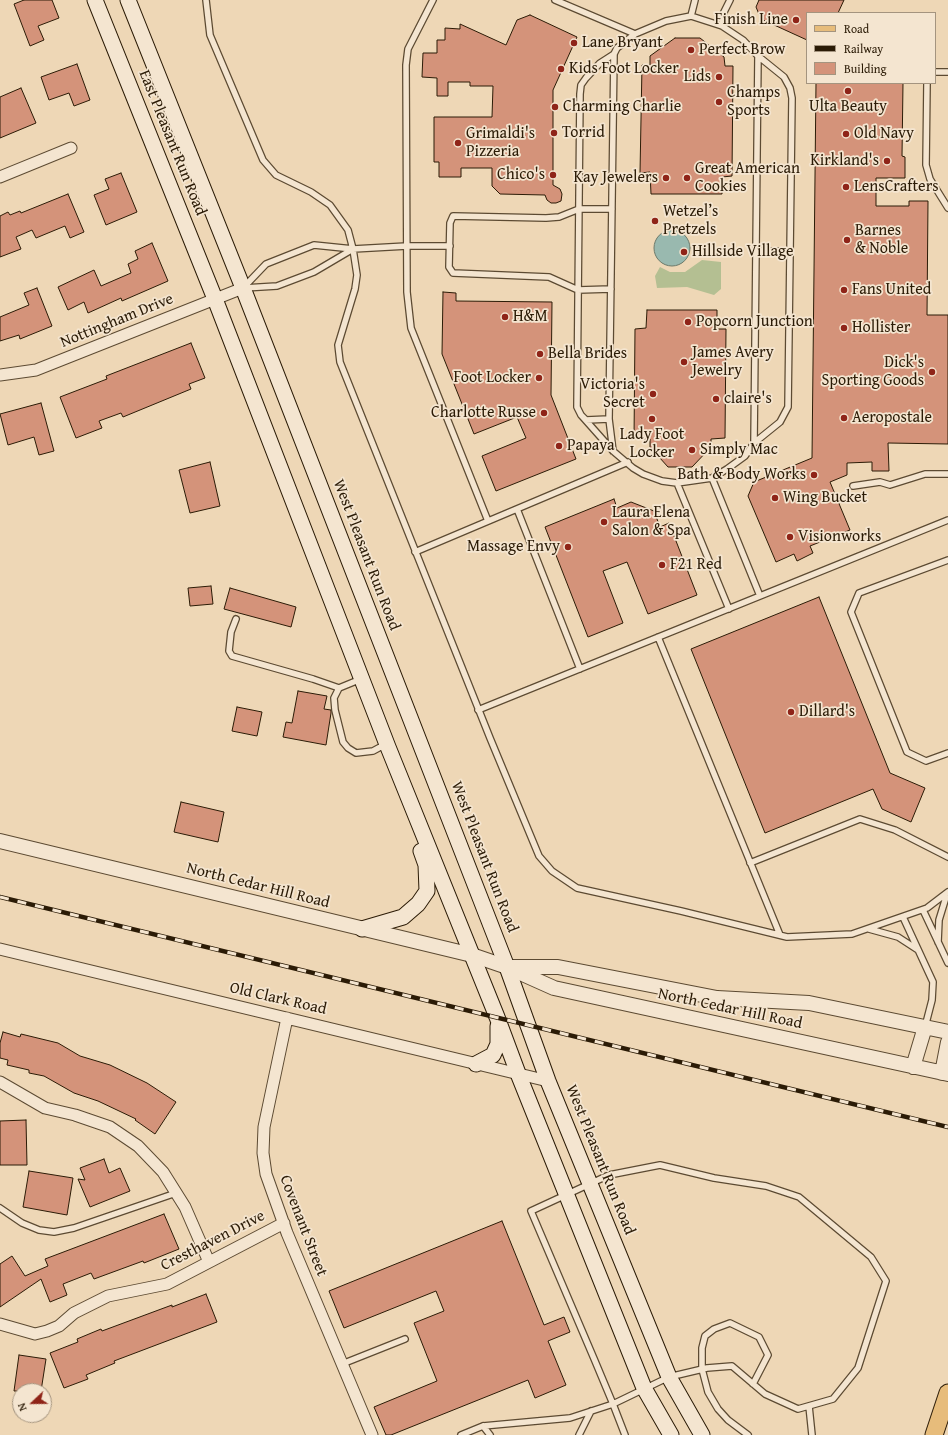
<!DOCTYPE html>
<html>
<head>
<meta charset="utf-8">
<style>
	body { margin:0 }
	#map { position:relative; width:948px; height:1435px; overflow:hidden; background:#eed7b6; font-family:"Gentium Book Plus",serif }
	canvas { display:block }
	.legend { position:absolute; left:806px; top:12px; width:130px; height:72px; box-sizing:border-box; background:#f4e5d0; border:1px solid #a4947f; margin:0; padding:5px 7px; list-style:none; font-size:12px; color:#2b1b06 }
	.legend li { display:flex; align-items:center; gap:8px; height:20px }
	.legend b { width:20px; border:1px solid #a4947f }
	.north { position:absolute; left:12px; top:1383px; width:40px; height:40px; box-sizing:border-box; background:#f4e5d0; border:1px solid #a4947f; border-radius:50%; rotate:248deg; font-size:11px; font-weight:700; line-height:16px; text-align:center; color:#2b1b06 }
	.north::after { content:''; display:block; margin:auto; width:14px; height:18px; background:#8f2418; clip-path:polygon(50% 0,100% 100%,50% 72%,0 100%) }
</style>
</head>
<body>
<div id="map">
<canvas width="948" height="1435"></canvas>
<ul class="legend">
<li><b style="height:5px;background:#e7bc7b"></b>Road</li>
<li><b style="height:5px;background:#2b1b06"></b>Railway</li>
<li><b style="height:11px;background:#d4937a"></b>Building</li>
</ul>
<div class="north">N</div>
</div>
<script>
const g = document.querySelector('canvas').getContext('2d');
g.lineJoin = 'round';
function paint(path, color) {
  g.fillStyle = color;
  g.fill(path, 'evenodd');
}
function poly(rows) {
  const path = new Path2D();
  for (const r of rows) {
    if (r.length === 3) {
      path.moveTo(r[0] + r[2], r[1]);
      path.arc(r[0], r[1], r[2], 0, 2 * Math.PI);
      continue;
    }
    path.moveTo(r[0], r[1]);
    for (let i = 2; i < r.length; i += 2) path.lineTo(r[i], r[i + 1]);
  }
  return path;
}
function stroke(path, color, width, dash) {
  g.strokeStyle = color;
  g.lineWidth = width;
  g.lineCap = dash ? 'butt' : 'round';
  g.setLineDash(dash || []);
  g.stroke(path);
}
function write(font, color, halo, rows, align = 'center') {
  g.font = font + ' "Gentium Book Plus",serif';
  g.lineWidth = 3.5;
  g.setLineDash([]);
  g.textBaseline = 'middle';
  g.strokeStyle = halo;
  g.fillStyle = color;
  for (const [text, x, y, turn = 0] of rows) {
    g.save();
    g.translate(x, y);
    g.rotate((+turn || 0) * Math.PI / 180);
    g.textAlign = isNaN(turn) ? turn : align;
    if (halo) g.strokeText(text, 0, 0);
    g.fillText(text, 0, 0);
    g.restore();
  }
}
paint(poly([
	[702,260,721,262,721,289,714,295,687,287,657,288,655,276,660,267,670,272,685,272]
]), '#b4bf92');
const water = poly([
	[672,248,18]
]);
paint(water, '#99b9af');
stroke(water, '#6d7a6b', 1);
const building = poly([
	[24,0,52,0,59,18,38,26,44,40,30,46,14,4,24,0],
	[759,0,844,0,838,13,807,13,807,40,761,19,756,7,759,0],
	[530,15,577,37,553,90,553,185,560,189,562,194,561,201,556,203,551,203,547,200,545,195,500,194,492,186,492,168,461,168,461,177,439,177,439,162,434,162,434,117,492,117,493,86,470,86,470,82,448,82,448,96,437,96,437,78,422,77,423,53,437,53,437,40,445,40,445,28,460,29,460,24,506,45,517,20,530,15],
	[675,38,700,38,724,57,725,66,733,66,732,176,722,177,722,194,651,194,650,172,640,173,642,65,650,65,650,56,675,38],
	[77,64,90,100,74,106,69,93,49,100,41,77,77,64],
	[816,83,903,83,902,156,905,157,905,178,876,178,876,206,909,206,909,201,928,201,927,315,948,315,948,444,888,443,889,471,872,471,872,462,847,463,847,475,830,482,850,530,810,546,813,553,797,561,794,554,776,562,748,496,754,482,812,458,816,83],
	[21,88,36,123,0,138,0,97,21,88],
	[121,173,137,212,106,225,94,195,109,189,105,179,121,173],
	[68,194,84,232,70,238,65,226,36,238,32,230,16,237,21,249,0,257,0,216,8,212,10,215,20,211,21,213,68,194],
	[152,243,168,281,122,301,121,298,88,313,84,302,68,310,58,287,94,270,101,286,131,273,128,264,138,259,135,251,152,243],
	[37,288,52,326,20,339,19,335,0,341,0,317,29,305,24,293,37,288],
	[443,292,456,293,456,301,552,302,551,395,576,459,496,491,482,456,526,438,517,417,474,434,442,354,443,292],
	[647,310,717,310,717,329,726,329,725,438,711,439,711,447,692,467,668,467,650,447,650,439,634,439,635,329,646,328,647,310],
	[191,343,205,378,189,384,191,389,123,417,121,413,99,421,102,428,76,438,60,397,107,379,106,376,191,343],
	[41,403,54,451,39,455,34,437,8,445,0,414,41,403],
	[210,462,220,506,190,513,179,470,210,462],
	[614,499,617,508,631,502,654,511,660,527,669,523,697,595,648,614,627,562,603,571,623,623,588,637,545,527,614,499],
	[211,586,213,604,190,606,188,588,211,586],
	[230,588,296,607,291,627,224,609,230,588],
	[819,597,890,773,925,788,911,822,882,809,873,789,765,833,691,649,819,597],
	[298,691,327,696,324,709,331,710,331,713,326,745,283,737,286,722,292,723,298,691],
	[237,707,262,712,257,736,232,731,237,707],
	[181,802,224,812,218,842,174,832,181,802],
	[3,1032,20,1037,21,1034,58,1043,80,1056,110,1065,147,1083,176,1102,155,1134,135,1120,136,1119,98,1101,74,1093,44,1076,29,1073,29,1070,7,1065,8,1060,0,1058,0,1043,3,1032],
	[26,1120,27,1165,0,1165,0,1121,26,1120],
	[104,1159,109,1173,120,1168,130,1191,90,1207,78,1179,85,1180,80,1168,104,1159],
	[29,1171,73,1178,67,1215,23,1207,29,1171],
	[164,1214,179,1249,144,1263,143,1261,94,1279,91,1273,63,1284,67,1295,50,1302,41,1279,0,1307,0,1264,12,1256,25,1276,48,1266,45,1259,164,1214],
	[502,1221,544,1325,564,1317,570,1332,548,1341,566,1385,535,1398,528,1380,391,1435,386,1435,374,1407,437,1381,414,1323,444,1311,436,1291,344,1328,329,1291,502,1221],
	[206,1294,217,1322,114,1361,115,1363,86,1375,88,1379,64,1388,50,1353,78,1342,77,1339,101,1329,102,1331,172,1305,172,1307,206,1294],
	[19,1355,46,1359,41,1391,14,1391,19,1355]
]);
paint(building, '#d4937a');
stroke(building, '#2b1b06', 1);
const service = poly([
	[206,0,210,35,263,160,276,175,311,192,330,205,348,230,353,249,357,275,355,289,338,345,340,362,490,738,539,856,552,871,577,888,681,911,787,937,852,934,927,908,948,892],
	[433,0,408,49,406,65,407,292,411,328,488,521],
	[555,0,635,34],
	[691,16,695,0],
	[722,26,722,16,730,0],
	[935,72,948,72],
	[927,83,926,165,930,179,948,208],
	[757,251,790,251],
	[244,287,266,264,314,245,353,249,407,246,450,246],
	[244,288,277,286,314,272,353,249],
	[611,289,578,290,549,277,453,273,449,267,450,223,453,216,546,218,559,217,579,209,612,209],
	[581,415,613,451,633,468,643,474,662,481,677,483,712,478,727,469,745,456,754,443,780,422,788,407,792,98,790,88,784,77,758,56,743,40,722,26,691,16,666,21,635,34,617,48,614,54,600,63,586,78,581,85,580,94,577,407,581,415,586,420,609,419],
	[754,443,758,56],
	[613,451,609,419,614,54],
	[712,478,760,596],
	[677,483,729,609],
	[853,486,880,482,890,485,925,474,948,474],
	[517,509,580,669],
	[415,552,628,462],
	[948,560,859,593,851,612,907,752,926,761,948,753],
	[236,619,231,632,229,651,232,656,313,679,339,688],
	[658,637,780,935],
	[361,679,339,688,334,698,335,710,343,742,348,748,356,753,373,751,386,744],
	[478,710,948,520],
	[750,863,860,819,895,830,948,857],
	[923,910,948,963],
	[903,917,933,982,932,1000,925,1027],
	[869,929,898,937,918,950],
	[938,942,939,920,947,894],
	[0,1208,22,1223,39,1230,54,1232,74,1228,176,1193],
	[342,1364,405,1339],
	[809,1406,812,1435],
	[483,1426,490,1435],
	[461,1435,483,1426,570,1418,613,1404,669,1377,707,1368,732,1366,765,1394,798,1409,833,1399,858,1368,886,1281,871,1257,799,1197,766,1186,714,1178,660,1165,609,1175,531,1211,595,1361,613,1404,625,1435],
	[579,1435,591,1411],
	[748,1435,728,1420,718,1409,708,1392,702,1369,702,1348,705,1336,714,1329,730,1323,759,1337,768,1355,753,1384]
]);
const minor = poly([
	[0,177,71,148],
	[0,375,36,370,243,288],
	[0,949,548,1081],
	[287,1018,264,1127,263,1153,266,1174,287,1233,372,1435],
	[0,1082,45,1108,75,1115,110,1127,138,1146,163,1172,185,1207,209,1262],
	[0,1324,35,1334,47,1331,59,1326,74,1313,108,1296,167,1284,284,1223]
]);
const tertiary = poly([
	[0,841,472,955,507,967,554,988,948,1074],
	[511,967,558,967,717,998,809,1003,948,1032],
	[913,1067,925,1027],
	[942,1073,948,1042]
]);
const secondary = poly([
	[95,0,215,299,388,747,497,1017,519,1076,644,1388,671,1435],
	[128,0,243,288,507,967,548,1081,669,1377,702,1435],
	[362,929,403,917,418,904,427,891,426,865,421,851],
	[476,1064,493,1055,498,1044,498,1026]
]);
const primary = poly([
	[934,1435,948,1393]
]);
stroke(service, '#5c4a32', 8);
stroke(minor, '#5c4a32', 13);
stroke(tertiary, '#5c4a32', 16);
stroke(secondary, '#2b1b06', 17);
stroke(primary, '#2b1b06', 19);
stroke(service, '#f4e5d0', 5.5);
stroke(minor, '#f4e5d0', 11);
stroke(tertiary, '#f4e5d0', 14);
stroke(secondary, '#f4e5d0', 15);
stroke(primary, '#e7bc7b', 17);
const rail = poly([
	[0,897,948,1127]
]);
stroke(rail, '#2b1b06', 4.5);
stroke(rail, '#f4e5d0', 3, [9]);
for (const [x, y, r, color] of [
	[796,20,4,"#8f2418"],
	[574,43,4,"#8f2418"],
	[691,50,4,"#8f2418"],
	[561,69,4,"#8f2418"],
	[719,77,4,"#8f2418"],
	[848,91,4,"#8f2418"],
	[719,102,4,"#8f2418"],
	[555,107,4,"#8f2418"],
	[554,133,4,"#8f2418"],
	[846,134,4,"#8f2418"],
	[458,143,4,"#8f2418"],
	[887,161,4,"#8f2418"],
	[553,175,4,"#8f2418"],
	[666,178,4,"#8f2418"],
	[687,178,4,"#8f2418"],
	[846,187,4,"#8f2418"],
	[655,221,4,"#8f2418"],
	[847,240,4,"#8f2418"],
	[684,252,4,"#8f2418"],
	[844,290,4,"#8f2418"],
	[505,317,4,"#8f2418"],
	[688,322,4,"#8f2418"],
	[844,328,4,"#8f2418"],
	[540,354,4,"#8f2418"],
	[684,362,4,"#8f2418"],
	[932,372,4,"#8f2418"],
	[539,378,4,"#8f2418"],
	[653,394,4,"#8f2418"],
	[716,399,4,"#8f2418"],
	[544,413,4,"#8f2418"],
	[844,418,4,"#8f2418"],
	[652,419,4,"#8f2418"],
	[559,446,4,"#8f2418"],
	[692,450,4,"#8f2418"],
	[814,475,4,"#8f2418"],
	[775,498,4,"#8f2418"],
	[604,522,4,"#8f2418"],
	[790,537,4,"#8f2418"],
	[568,547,4,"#8f2418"],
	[662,565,4,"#8f2418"],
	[791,712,4,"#8f2418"]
]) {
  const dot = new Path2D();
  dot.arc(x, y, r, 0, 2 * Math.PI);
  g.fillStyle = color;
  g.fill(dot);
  stroke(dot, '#f4e5d0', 1.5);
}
write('16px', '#2b1b06', '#f4e5d0', [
	["Finish Line",788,20,"right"],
	["Lane Bryant",582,43],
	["Perfect Brow",699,50],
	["Kids Foot Locker",569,69],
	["Lids",711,77,"right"],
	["Champs",727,93],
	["Sports",727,111],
	["Charming Charlie",563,107],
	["Ulta Beauty",848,107,"center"],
	["Torrid",562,133],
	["Grimaldi's",466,134],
	["Pizzeria",466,152],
	["Old Navy",854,134],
	["Kirkland's",879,161,"right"],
	["Great American",695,169],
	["Cookies",695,187],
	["Chico's",545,175,"right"],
	["Kay Jewelers",658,178,"right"],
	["LensCrafters",854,187],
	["Wetzel’s",663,212],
	["Pretzels",663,230],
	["Barnes",855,231],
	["& Noble",855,249],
	["Hillside Village",692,252],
	["Fans United",852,290],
	["H&M",513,317],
	["Popcorn Junction",696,322],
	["Hollister",852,328],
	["James Avery",692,353],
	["Jewelry",692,371],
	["Bella Brides",548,354],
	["Dick's",924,363,"right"],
	["Sporting Goods",924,381,"right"],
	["Foot Locker",531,378,"right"],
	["Victoria's",645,385,"right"],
	["Secret",645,403,"right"],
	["claire's",724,399],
	["Charlotte Russe",536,413,"right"],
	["Aeropostale",852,418],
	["Lady Foot",652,435,"center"],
	["Locker",652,453,"center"],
	["Papaya",567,446],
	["Simply Mac",700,450],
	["Bath & Body Works",806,475,"right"],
	["Wing Bucket",783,498],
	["Laura Elena",612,513],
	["Salon & Spa",612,531],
	["Visionworks",798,537],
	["Massage Envy",560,547,"right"],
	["F21 Red",670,565],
	["Dillard's",799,712]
], 'left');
write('16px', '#2b1b06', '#f4e5d0', [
	["East Pleasant Run Road",172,143,68],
	["Nottingham Drive",117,321,-22],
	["West Pleasant Run Road",366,555,69],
	["West Pleasant Run Road",484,857,69],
	["North Cedar Hill Road",258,886,14],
	["Old Clark Road",278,999,13],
	["North Cedar Hill Road",730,1009,12],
	["West Pleasant Run Road",600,1160,68],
	["Covenant Street",303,1226,69],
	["Cresthaven Drive",213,1241,-27]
]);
</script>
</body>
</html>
